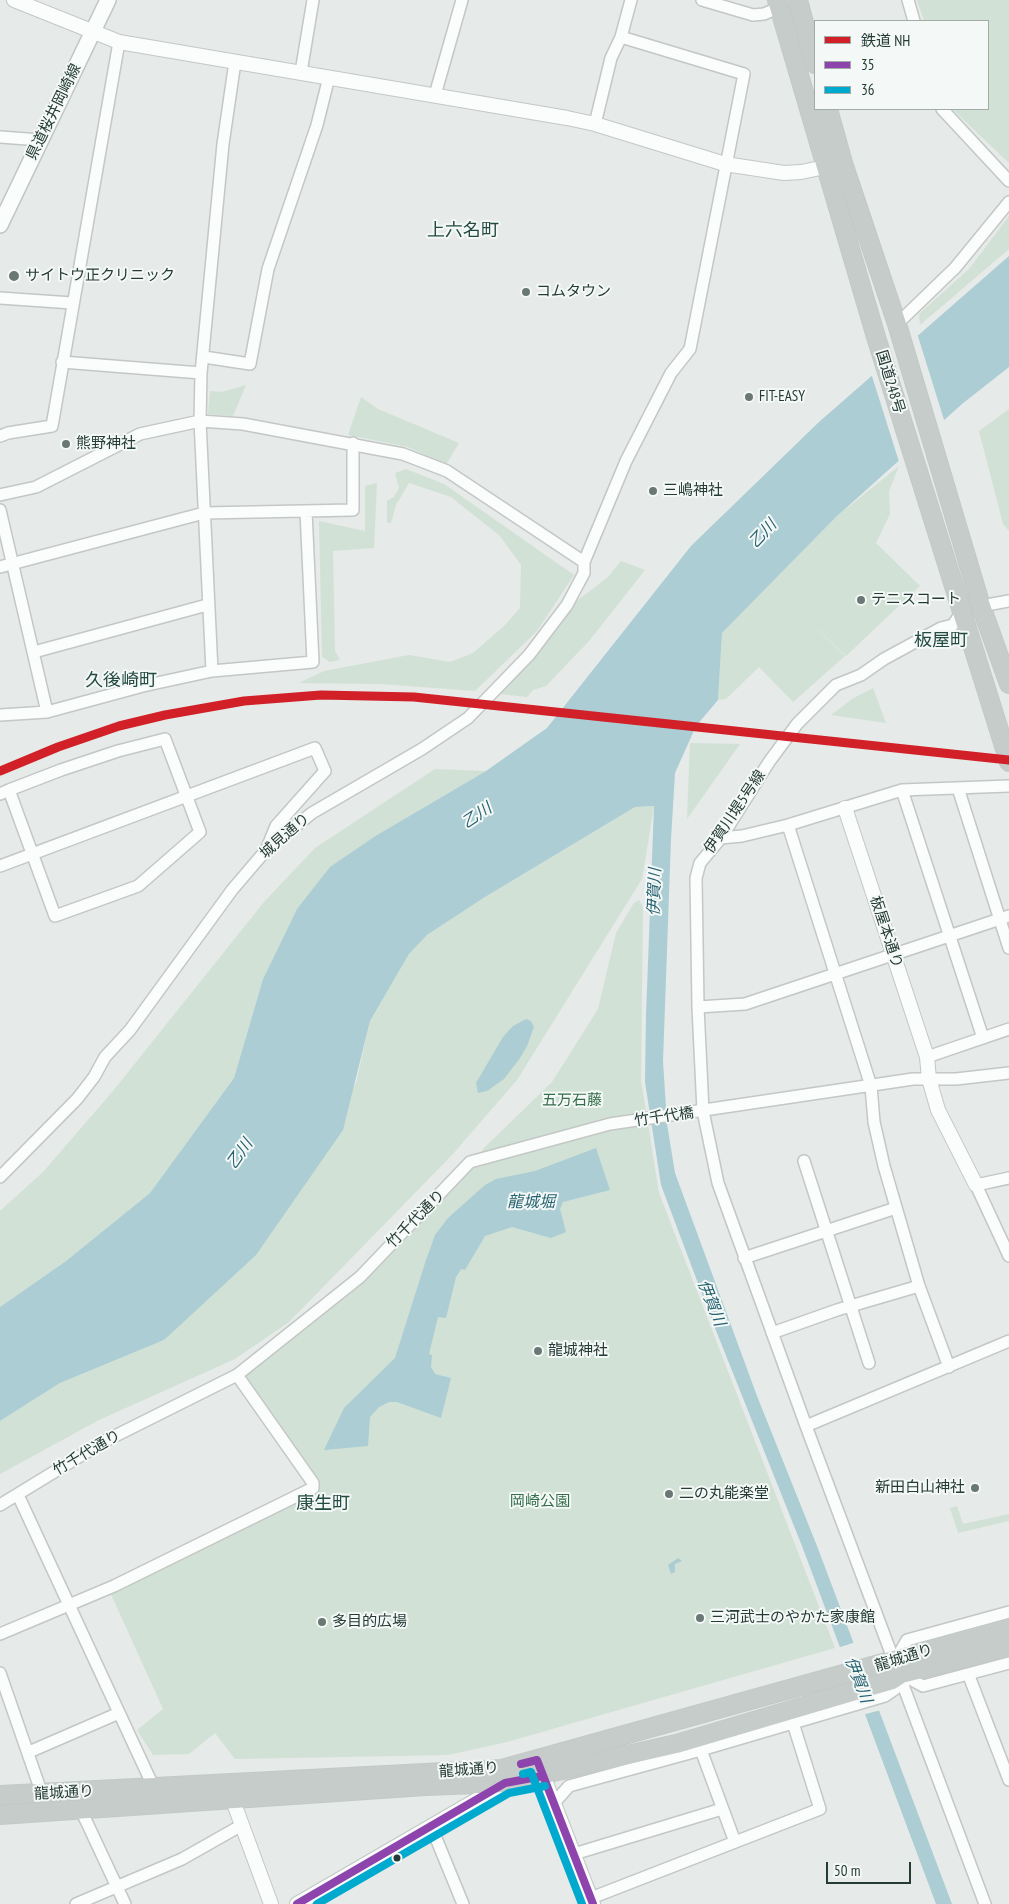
<!DOCTYPE html>
<html>
<head>
<meta charset="utf-8">
<style>
	body { margin:0 }
	#map { position:relative; width:1009px; height:1904px; overflow:hidden; background:#e6eae8; font-family:"PT Sans Narrow","Noto Sans JP",sans-serif }
	canvas { display:block }
	.legend { position:absolute; left:814px; top:20px; width:175px; height:90px; box-sizing:border-box; background:#f4f8f6; border:1px solid #a1aca9; margin:0; padding:6px 9px; list-style:none; font-size:15px; color:#253b36 }
	.legend li { display:flex; align-items:center; gap:10px; height:25px }
	.legend b { width:25px; border:1px solid #a1aca9 }
	.scale { position:absolute; left:826px; top:1862px; width:85px; height:22px; box-sizing:border-box; border:2px solid #253b36; border-top:0; padding-left:6px; font-size:15px; line-height:18px; white-space:nowrap; color:#253b36; -webkit-text-stroke:4px #f4f8f6; paint-order:stroke }
</style>
</head>
<body>
<div id="map">
<canvas width="1009" height="1904"></canvas>
<ul class="legend">
<li><b style="height:6px;background:#d12027"></b>鉄道 NH</li>
<li><b style="height:6px;background:#8e44ad"></b>35</li>
<li><b style="height:6px;background:#00a9ce"></b>36</li>
</ul>
<div class="scale">50 m</div>
</div>
<script>
const g = document.querySelector('canvas').getContext('2d');
g.lineJoin = 'round';
function paint(path, color) {
  g.fillStyle = color;
  g.fill(path, 'evenodd');
}
function poly(rows) {
  const path = new Path2D();
  for (const r of rows) {
    path.moveTo(r[0], r[1]);
    for (let i = 2; i < r.length; i += 2) path.lineTo(r[i], r[i + 1]);
  }
  return path;
}
function stroke(path, color, width, dash) {
  g.strokeStyle = color;
  g.lineWidth = width;
  g.lineCap = dash ? 'butt' : 'round';
  g.setLineDash(dash || []);
  g.stroke(path);
}
function write(font, color, halo, rows, align = 'center') {
  g.font = font + ' "PT Sans Narrow","Noto Sans JP",sans-serif';
  g.lineWidth = 4;
  g.setLineDash([]);
  g.textBaseline = 'middle';
  g.strokeStyle = halo;
  g.fillStyle = color;
  for (const [text, x, y, turn = 0] of rows) {
    g.save();
    g.translate(x, y);
    g.rotate((+turn || 0) * Math.PI / 180);
    g.textAlign = isNaN(turn) ? turn : align;
    if (halo) g.strokeText(text, 0, 0);
    g.fillText(text, 0, 0);
    g.restore();
  }
}
paint(poly([
	[917,0,1009,0,1009,163,952,109,988,109,988,21,924,21],
	[1009,216,1009,249,920,325,919,314,969,269],
	[246,385,233,416,208,414,210,391,222,392],
	[361,397,378,409,459,443,446,465,408,447,348,435],
	[1009,409,1009,531,1003,524,979,431],
	[899,466,889,491,890,514,876,543,920,586,846,656,802,615,845,656,793,702,759,667,726,699,718,700,722,633,836,517],
	[406,469,444,484,574,575,537,631,475,691,381,684,299,683,324,671,409,655,450,662,473,653,505,625,520,608,521,565,500,536,451,497,409,483,396,505,391,523,387,523,387,501,394,497,399,488,395,473],
	[377,483,374,548,333,551,335,651,340,660,330,662,322,657,319,521,365,531,365,486],
	[621,561,645,570,589,641,546,686,533,690,527,697,500,694,541,649,578,600,607,578],
	[873,688,886,723,831,715,852,699],
	[690,743,740,744,687,819],
	[435,769,486,771,377,835,297,909,263,979,234,1078,150,1193,66,1261,0,1307,0,1211,43,1172,113,1091,264,902,315,848],
	[654,806,642,879,517,1080,452,1155,289,1322,235,1359,99,1420,0,1474,0,1421,60,1383,164,1340,356,1083,370,1021,409,954,427,935,485,897,635,807],
	[639,900,643,907,641,1080,659,1193,835,1648,507,1742,448,1755,235,1759,215,1733,189,1754,153,1755,137,1730,163,1709,110,1592,318,1483,247,1381,246,1376,356,1289,378,1268,407,1231,472,1166,483,1149,552,1082,598,1009,616,933,634,903],
	[957,1506,963,1524,1009,1514,1009,1521,958,1533,950,1508]
]), '#d1e1d6');
paint(poly([
	[1009,256,1009,367,962,404,836,517,722,633,718,700,696,726,675,773,671,839,663,1061,667,1124,675,1173,757,1396,817,1546,952,1904,936,1904,802,1546,713,1323,661,1185,645,1082,646,1015,654,806,635,807,485,897,427,935,409,954,370,1021,343,1130,256,1255,164,1340,60,1383,0,1421,0,1307,66,1261,150,1193,234,1078,263,979,297,909,330,867,377,835,486,771,547,728,691,546,819,422],
	[526,1019,531,1021,534,1027,527,1046,520,1058,504,1079,487,1091,478,1093,476,1083,503,1037,513,1026],
	[596,1148,610,1190,563,1202,560,1209,566,1232,551,1238,512,1227,485,1236,465,1270,461,1269,456,1277,446,1318,438,1317,429,1354,432,1355,431,1367,435,1374,451,1378,441,1418,397,1402,389,1402,379,1407,370,1417,368,1446,324,1450,344,1408,395,1358,426,1260,435,1235,448,1218,485,1185,496,1179,535,1171],
	[678,1558,682,1561,675,1564,675,1572,671,1574,668,1565]
]), '#abcdd3');
paint(poly([
	[917,333,945,423,900,465,871,373],
	[856,1642,881,1710,862,1715,837,1648]
]), '#e6eae8');
const minor = poly([
	[702,0,753,15,764,14,780,7],
	[908,0,914,21],
	[235,62,223,144,201,373,200,421,212,671,313,662,306,511],
	[301,72,313,0],
	[435,95,462,0],
	[942,109,1009,181],
	[595,124,611,58,621,37,631,0],
	[0,137,41,140],
	[0,298,72,303],
	[897,324,955,268,1009,202],
	[204,357,250,364,268,269,317,125,329,77],
	[62,362,201,373],
	[0,436,8,433,52,426,119,42],
	[0,495,36,487,140,434,200,421,243,424,403,454,447,471,584,562],
	[0,510,47,712,0,715],
	[0,567,204,513,353,510,353,443],
	[981,606,1009,601],
	[961,613,953,625,941,628,884,659,861,675,836,685,797,724,769,762,721,838,700,863,696,878,698,1007,703,1111,718,1183,806,1426,985,1904],
	[34,652,207,605],
	[47,712,143,686,212,671],
	[958,788,1009,948],
	[902,790,983,1038],
	[0,794,9,790,61,770,118,751,165,739,200,832,138,886,55,916,9,790],
	[788,825,871,1086,874,1122,884,1166,919,1286,949,1367],
	[721,838,742,836,788,825,902,790,1009,786],
	[0,866,315,748,325,771,276,826,267,848],
	[698,1007,745,1004,1009,916],
	[927,1057,1009,1029],
	[804,1161,869,1363],
	[0,1177,77,1099,94,1077,105,1057,130,1030,232,890,267,849,312,813,422,749,468,718,529,655,567,605,584,573,584,562,626,461,671,373,690,349,744,74,621,37],
	[1009,1178,976,1185,1009,1256],
	[744,1258,896,1208],
	[772,1333,837,1310,919,1286],
	[806,1426,1009,1341],
	[18,1495,154,1788],
	[0,1505,103,1442,237,1375,360,1277,470,1162,610,1124,913,1079,956,1079,1009,1073],
	[0,1634,114,1586,313,1488,313,1483,237,1375],
	[895,1661,907,1640,1009,1612],
	[0,1673,42,1794],
	[969,1676,1009,1780],
	[693,1748,701,1750,735,1842],
	[29,1752,119,1713],
	[554,1803,569,1786,701,1750,885,1696,895,1689,901,1674,923,1686,1009,1663],
	[81,1810,125,1904],
	[431,1826,463,1904],
	[574,1854,722,1809],
	[591,1898,820,1809,793,1723],
	[76,1904,182,1859,242,1825]
]);
const tertiary = poly([
	[14,0,119,42,567,118,595,124,725,164,784,173,801,172,835,165],
	[845,808,927,1057,929,1079,938,1110,976,1185],
	[539,1765,593,1904],
	[232,1798,271,1904],
	[297,1904,504,1784]
]);
const secondary = poly([
	[0,225,108,0]
]);
const trunk = poly([
	[777,0,876,337,1009,762],
	[798,0,815,64],
	[828,109,843,163,897,324,981,606,1009,684],
	[0,1795,502,1769,1009,1628],
	[0,1815,425,1786,505,1783,676,1744,892,1680,901,1674,1009,1647]
]);
stroke(minor, '#c3c7c5', 14);
stroke(tertiary, '#c3c7c5', 16);
stroke(secondary, '#c1c7c5', 18);
stroke(trunk, '#c2c9c7', 20);
stroke(minor, '#fbfcfc', 11);
stroke(tertiary, '#fbfcfc', 14);
stroke(secondary, '#fbfcfc', 15);
stroke(trunk, '#c6ccca', 18);
stroke(poly([
	[521,1764,537,1760,593,1904],
	[297,1904,505,1783,543,1776]
]), '#8e44ad', 8);
stroke(poly([
	[523,1774,531,1772,582,1904],
	[317,1904,509,1793,545,1786]
]), '#00a9ce', 8);
stroke(poly([
	[0,771,58,747,119,726,165,715,244,701,321,695,414,697,1009,760]
]), '#d12027', 9);
for (const [x, y, r, color] of [
	[14,276,6,"#697874"],
	[526,292,5,"#697874"],
	[749,397,5,"#697874"],
	[66,444,5,"#697874"],
	[653,491,5,"#697874"],
	[861,600,5,"#697874"],
	[538,1351,5,"#697874"],
	[975,1488,5,"#697874"],
	[669,1494,5,"#697874"],
	[700,1618,5,"#697874"],
	[322,1622,5,"#697874"],
	[397,1858,4.5,"#253b36"]
]) {
  const dot = new Path2D();
  dot.arc(x, y, r, 0, 2 * Math.PI);
  g.fillStyle = color;
  g.fill(dot);
  stroke(dot, '#f4f8f6', 2);
}
write('15px', '#253b36', '#f4f8f6', [
	["県道桜井岡崎線",54,112,-64],
	["国道248号",890,382,73],
	["伊賀川堤5号線",735,812,-56],
	["城見通り",285,836,-41],
	["板屋本通り",886,932,72],
	["竹千代橋",664,1117,-8],
	["竹千代通り",416,1219,-45],
	["竹千代通り",87,1453,-30],
	["龍城通り",904,1658,-17],
	["龍城通り",469,1770,-4],
	["龍城通り",64,1793,-3]
]);
write('15px', '#253b36', '#f4f8f6', [
	["サイトウ正クリニック",25,276],
	["コムタウン",536,292],
	["FIT-EASY",759,397],
	["熊野神社",76,444],
	["三嶋神社",663,491],
	["テニスコート",871,600],
	["龍城神社",548,1351],
	["新田白山神社",965,1488,"right"],
	["二の丸能楽堂",679,1494],
	["三河武士のやかた家康館",710,1618],
	["多目的広場",332,1622]
], 'left');
write('15px', '#346e4b', '#f4f8f6', [
	["五万石藤",572,1101],
	["岡崎公園",540,1502]
]);
write('italic 16px', '#266271', '#f4f8f6', [
	["乙川",763,534,-47],
	["乙川",477,816,-34],
	["伊賀川",655,892,-88],
	["乙川",240,1154,-55],
	["龍城堀",531,1202],
	["伊賀川",711,1303,68],
	["伊賀川",858,1680,69]
]);
write('18px', '#234b42', '#f4f8f6', [
	["上六名町",463,231],
	["板屋町",941,641],
	["久後崎町",121,681],
	["康生町",323,1504]
]);
</script>
</body>
</html>
